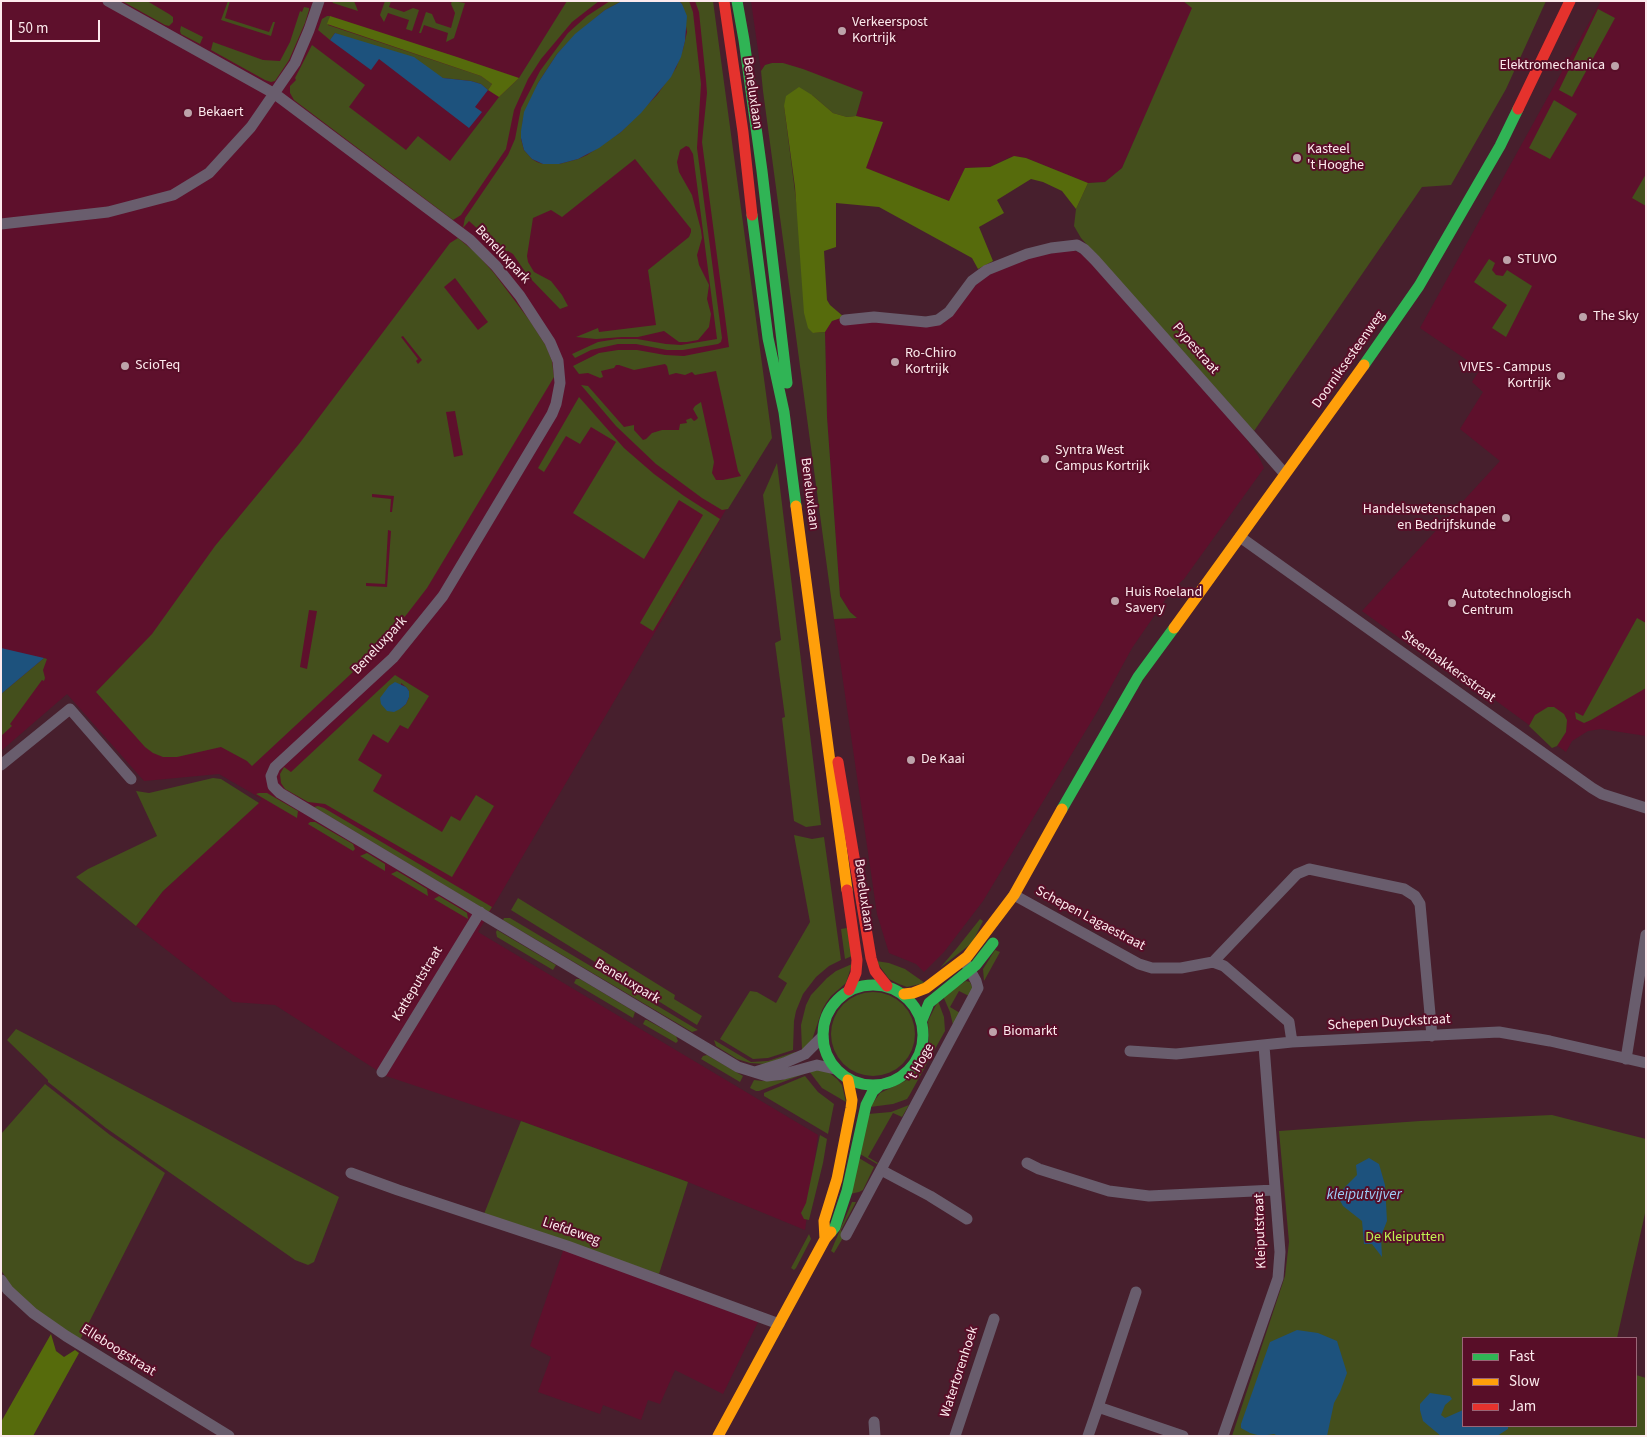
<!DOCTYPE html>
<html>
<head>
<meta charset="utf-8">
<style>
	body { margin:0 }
	#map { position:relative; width:1647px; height:1437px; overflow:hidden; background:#471f2d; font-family:"Source Sans 3",sans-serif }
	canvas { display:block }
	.frame { position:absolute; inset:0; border:2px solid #fdeaed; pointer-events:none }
	.legend { position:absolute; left:1462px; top:1337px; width:175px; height:90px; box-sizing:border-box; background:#580e28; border:1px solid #9a6677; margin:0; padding:6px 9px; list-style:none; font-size:15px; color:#fdeaed }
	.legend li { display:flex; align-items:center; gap:10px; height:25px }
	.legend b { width:25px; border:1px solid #9a6677 }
	.scale { position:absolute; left:10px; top:20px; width:90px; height:22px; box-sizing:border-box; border:2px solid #fdeaed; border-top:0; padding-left:6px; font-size:15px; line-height:18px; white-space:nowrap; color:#fdeaed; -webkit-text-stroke:4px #580e28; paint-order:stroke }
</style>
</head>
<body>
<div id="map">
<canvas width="1647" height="1437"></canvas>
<div class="frame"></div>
<ul class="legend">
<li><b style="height:6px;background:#30b455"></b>Fast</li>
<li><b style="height:6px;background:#ff9f0a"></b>Slow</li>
<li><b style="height:6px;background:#e5322d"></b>Jam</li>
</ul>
<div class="scale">50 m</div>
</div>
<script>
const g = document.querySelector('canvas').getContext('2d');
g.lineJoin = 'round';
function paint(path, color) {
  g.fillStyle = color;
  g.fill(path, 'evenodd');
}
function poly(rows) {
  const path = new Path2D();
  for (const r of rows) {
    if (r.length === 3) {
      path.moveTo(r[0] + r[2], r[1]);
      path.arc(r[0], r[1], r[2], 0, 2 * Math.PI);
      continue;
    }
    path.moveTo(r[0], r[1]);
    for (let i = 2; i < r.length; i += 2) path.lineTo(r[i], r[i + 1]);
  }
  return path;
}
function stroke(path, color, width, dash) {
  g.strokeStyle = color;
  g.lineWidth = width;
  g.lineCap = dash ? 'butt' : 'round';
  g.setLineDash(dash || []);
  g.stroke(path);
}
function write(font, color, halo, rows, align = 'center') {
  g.font = font + ' "Source Sans 3",sans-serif';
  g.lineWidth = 4;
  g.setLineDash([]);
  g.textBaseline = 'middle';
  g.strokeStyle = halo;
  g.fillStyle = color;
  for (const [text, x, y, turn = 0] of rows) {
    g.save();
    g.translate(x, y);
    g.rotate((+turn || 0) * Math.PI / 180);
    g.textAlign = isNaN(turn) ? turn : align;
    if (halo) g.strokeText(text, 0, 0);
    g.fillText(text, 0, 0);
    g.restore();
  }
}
paint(poly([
	[1,1,701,1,762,447,672,603,478,932,818,1135,805,1230,688,1182,521,1121,386,1076,275,1005,233,1002,136,926,163,891,262,799,219,774,144,781,67,694,1,751],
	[751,1,1183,1,1193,8,1122,168,1105,182,1088,183,1026,158,1010,157,990,167,965,168,949,201,865,168,883,123,856,116,863,92,772,63,765,65,761,71],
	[1601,1,1646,1,1646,736,1601,729,1588,731,1572,741,1566,752,1469,681,1427,658,1362,611,1500,461,1460,429,1483,392,1472,382,1480,369,1420,328],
	[1071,249,1084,255,1245,437,1259,457,1264,468,1184,579,1172,590,1132,648,1097,712,983,901,944,952,924,972,916,964,889,953,877,914,834,619,857,618,850,612,840,596,827,417,825,332,832,321,844,317,865,320,939,323,983,277,1021,260],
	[564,1248,758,1322,723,1394,675,1370,660,1404,648,1400,641,1420,603,1405,600,1414,538,1392,551,1357,530,1346]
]), '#5e102c');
paint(poly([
	[122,1,147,1,169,14,173,17,173,22,169,26,165,25],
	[228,1,230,1,225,18,269,32,273,22,275,22,271,36,221,20],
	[332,1,354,1,358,11,333,3],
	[385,1,391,1,389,7,404,12,413,8,419,10,412,31,406,29,409,20,388,13,384,22,380,15],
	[452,1,465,3,454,38,446,42,448,33,424,25,421,33,419,33,426,12,432,14,436,23,451,28,455,13,451,4],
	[567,1,599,1,572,22,541,59,528,79,514,110,506,149,461,215,453,220,294,100,290,93,290,86,296,80,295,78,312,45,365,85,349,107,406,150,418,136,450,161,499,97,519,78],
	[610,1,622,1,605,10,575,35,557,54,538,83,523,119,521,139,524,150,532,159,537,162,543,164,559,164,578,159,587,155,621,132,657,95,676,68,683,49,687,32,682,4,679,1,689,1,693,12,701,84,697,148,722,338,721,342,718,344,683,350,667,350,636,344,618,344,591,350,575,358,572,354,598,342,617,339,637,339,666,344,681,345,717,339,693,154,689,147,686,146,680,150,677,162,679,172,692,195,701,230,702,238,697,255,699,265,709,285,707,299,711,314,709,327,698,340,687,342,679,342,664,331,638,337,622,337,596,339,576,337,598,328,599,332,656,325,648,270,689,237,691,232,691,229,635,159,562,217,551,210,533,218,527,256,528,262,534,272,551,281,562,295,568,306,560,309,528,276,513,254,508,251,503,252,469,221,463,228,465,218,508,155,515,139,521,108,540,71,568,33,587,16],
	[695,1,713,1,772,438,728,509,722,510,702,498,656,464,616,426,581,385,588,386,624,427,634,425,634,430,643,440,646,439,652,433,662,430,679,430,680,424,687,423,686,420,691,418,694,421,696,420,698,418,693,409,695,406,701,402,714,462,712,473,716,480,723,480,741,476,738,471,716,371,695,375,692,372,685,375,676,373,669,375,667,366,665,364,634,370,619,365,616,365,614,368,601,371,603,377,600,378,588,373,579,374,573,366,599,353,618,350,637,350,665,355,684,356,729,347,702,142,707,93,706,80,699,12],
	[1183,1,1546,1,1506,89,1451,185,1422,187,1254,431,1081,238,1074,226,1076,209,1088,183,1105,182,1122,168,1192,8],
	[304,7,309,8,309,10,305,23,289,60,275,81,271,82,265,80,211,50,213,42,263,60,280,61,290,42,300,11,302,12],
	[1598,9,1615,18,1572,97,1559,90],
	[327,16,330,16,328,25,481,76,492,84,488,90,481,84,471,81,443,78,335,33,330,40,318,30,322,19],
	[181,26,203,37,200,44,181,34,180,31],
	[772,63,783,63,803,69,863,92,856,116,847,117,833,113,812,95,784,106,813,333,825,332,827,417,840,596,850,612,857,618,834,619,763,91,761,71,765,65],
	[1554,100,1577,114,1550,159,1529,148],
	[1646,174,1646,206,1632,198],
	[458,238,476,253,494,273,530,321,546,346,552,361,554,377,427,588,407,614,367,659,252,766,247,761,221,747,177,757,163,757,153,753,145,747,96,692,152,634,215,546,299,444,450,243],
	[455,278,488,322,478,330,444,287],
	[403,336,422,360,418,364,416,361,418,359,401,337],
	[455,411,463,455,454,457,446,412],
	[372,494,394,496,392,512,390,512,391,499,372,497],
	[388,530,391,531,387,587,366,586,366,583,385,584],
	[309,610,317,611,307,669,300,667],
	[1489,259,1495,263,1492,270,1496,275,1503,276,1507,270,1532,286,1506,337,1492,328,1507,305,1474,282],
	[579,397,624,448,654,474,684,496,720,519,653,631,640,623,703,515,679,500,644,559,573,513,616,442,591,427,580,444,566,436,544,472,538,468],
	[777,463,821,825,806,827,794,821,782,718,785,717,775,643,781,640,763,495],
	[1637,618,1646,623,1646,688,1591,720,1584,723,1576,719,1575,712,1583,716],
	[44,658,47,659,43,670,45,678,44,681,42,680,10,724,12,726,1,736,1,694],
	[395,675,429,696,408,729,400,725,388,743,373,734,358,760,382,775,373,791,442,832,451,816,460,821,476,795,494,806,452,877,325,804,308,802,285,789,281,783,280,774,284,767,291,772],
	[401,683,406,687,409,691,409,697,406,704,400,709],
	[1548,707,1554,707,1564,714,1567,720,1566,732,1557,746,1552,748,1529,726,1535,715],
	[213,778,221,779,259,803,163,891,136,926,76,877,88,869,157,836,136,791,149,793],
	[259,793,267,793,298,811,297,818,256,794],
	[318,806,324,808,492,907,489,912,314,807],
	[310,822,315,822,353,844,355,849,353,851,308,824],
	[794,835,812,839,824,837,841,960,829,966,816,977,803,994,796,1011,794,1021,793,1050,768,1058,753,1059,720,1039,750,991,757,992,776,1003,787,983,778,977,810,922],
	[367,853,385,864,385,871,360,856],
	[397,871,427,889,428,896,391,874],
	[439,896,464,911,467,913,468,919,434,899],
	[518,898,675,995,674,999,702,1016,697,1025,511,910],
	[504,918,510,918,698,1030,692,1032,503,920],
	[980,919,983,921,972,943,940,968,957,948],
	[847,928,852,956,845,959,841,929],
	[497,930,556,965,553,970,497,937,496,932],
	[995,950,1000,952,984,981,983,969],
	[876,961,889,963,905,969,925,983,907,987,899,984,889,979],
	[852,964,846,983,831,996,826,1003,822,1010,812,1040,802,1050,801,1025,806,1005,811,995,827,978,836,971],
	[576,979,580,979,635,1012,633,1018,574,983],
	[966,981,970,982,973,989,969,996,959,991,950,1007,960,1013,953,1025,950,1012,943,996],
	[873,1034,42],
	[938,1001,944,1017,945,1031,909,1096,907,1099,893,1104,870,1107,880,1093,907,1080,920,1065,925,1058,929,1042,928,1021],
	[645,1020,647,1020,676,1036,678,1041,676,1043,643,1024],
	[16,1029,339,1197,314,1262,308,1265,295,1260,106,1128,48,1082,48,1080,7,1040],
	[714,1040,751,1062,768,1061,795,1052,796,1053,766,1064,750,1063,737,1059,716,1046],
	[707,1055,743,1076,740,1082,701,1059,703,1056],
	[817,1070,827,1071,837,1079,842,1085,846,1102,822,1088,809,1071],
	[803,1073,804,1074,759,1091,756,1091,750,1088,754,1080,763,1081,782,1080],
	[805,1076,818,1092,834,1104,828,1134,764,1096,764,1093],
	[45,1084,110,1135,165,1173,80,1340,37,1312,11,1286,1,1270,1,1134],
	[909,1105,902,1117,893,1113,868,1157,878,1163,877,1164,860,1154,868,1114,891,1112],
	[1552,1115,1646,1139,1646,1209,1617,1338,1463,1338,1463,1426,1636,1426,1636,1375,1646,1378,1646,1436,1232,1436,1285,1276,1289,1242,1279,1131,1420,1121],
	[521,1121,688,1182,659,1274,484,1214],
	[820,1135,827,1139,823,1163,809,1220,804,1219,801,1213,806,1203],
	[859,1158,874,1167,863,1190,859,1192,850,1194],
	[852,1202,856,1202,841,1230,844,1236,834,1253,831,1251],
	[809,1234,811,1239,796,1268,794,1270,791,1268]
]), '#444f1c');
paint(poly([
	[330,16,457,57,519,78,499,97,488,90,492,84,481,76,327,24],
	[799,87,812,95,833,113,847,117,856,116,883,122,866,168,949,201,965,168,990,167,1014,156,1026,158,1088,183,1076,209,1062,191,1043,182,1031,179,997,200,1004,213,979,227,993,261,978,269,972,258,879,207,836,203,836,247,824,251,827,300,830,305,844,317,832,321,825,332,813,333,808,328,804,313,795,187,784,106,786,96],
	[51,1334,56,1351,64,1357,75,1350,79,1353,33,1436,1,1436,1,1422]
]), '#566b0c');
paint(poly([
	[622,1,679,1,682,4,687,16,685,41,681,57,671,77,641,113,621,132,599,148,578,159,559,164,543,164,532,159,524,150,521,138,521,131,524,112,538,83,557,54,575,34,605,10],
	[335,33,414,57,443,78,471,81,481,84,488,90,475,107,482,112,469,128,379,59,371,70,330,40],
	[1,648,44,658,1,694],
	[395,682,406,687,409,691,409,697,406,704,400,709,394,712,387,711,381,704,380,698,389,686],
	[1369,1158,1379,1164,1385,1185,1387,1221,1381,1236,1382,1257,1372,1244,1364,1244,1362,1221,1343,1206,1337,1195,1357,1175,1356,1165],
	[1297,1330,1318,1333,1337,1341,1347,1373,1340,1392,1334,1403,1327,1436,1278,1436,1274,1434,1261,1436,1250,1433,1241,1428,1241,1424,1270,1342],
	[1430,1393,1450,1396,1452,1399,1445,1405,1441,1415,1445,1418,1463,1410,1463,1426,1508,1426,1508,1429,1497,1436,1441,1436,1423,1421,1420,1410,1420,1404]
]), '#1d527d');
stroke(poly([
	[108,1,275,94,470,240,496,266,520,296,550,342,558,361,560,383,556,404,552,414,443,596,393,658,275,767,271,776,273,786,280,793,738,1067,767,1076,784,1074,817,1065,835,1069],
	[1,224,108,212,173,195,209,173,251,127,295,63,309,30,319,1],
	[845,320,874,317,926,322,938,320,949,312,972,281,987,270,1027,254,1051,248,1077,245,1084,249,1095,260,1285,474],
	[1240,537,1592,788,1602,794,1646,808],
	[1,765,70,709,131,779],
	[1014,895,1139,964,1152,968,1181,968,1213,962,1224,966,1289,1022,1292,1042],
	[1213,962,1297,874,1309,869,1404,889,1415,896,1420,904,1432,1036],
	[1130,1051,1176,1054,1292,1042,1499,1032,1550,1041,1646,1063],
	[1626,1059,1646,935],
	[382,1072,480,912],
	[755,1072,784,1063,805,1054,823,1036],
	[1027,1163,1039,1169,1109,1191,1149,1196,1275,1190],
	[881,1170,930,1196,967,1219],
	[351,1173,398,1190,567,1246,779,1324],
	[846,1235,978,988,976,981,967,965],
	[1,1280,8,1290,33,1313,66,1336,229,1436],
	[1136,1292,1098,1407,1183,1436],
	[874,1422,875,1436],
	[955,1436,994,1319],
	[1088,1436,1098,1407],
	[1223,1436,1278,1278,1280,1252,1264,1046]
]), '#695d6d', 11);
stroke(poly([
	[737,1,744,40,762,171,787,383],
	[752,215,768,338,784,412,796,506],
	[1364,365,1419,286,1500,146,1518,109],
	[1062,809,1138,677,1174,628],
	[873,1035,50],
	[922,1020,929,1003,976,965,993,943],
	[831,1232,835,1227,847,1191,866,1105,873,1091,880,1085]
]), '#30b455', 11);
stroke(poly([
	[796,506,847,890],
	[1174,628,1364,365],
	[904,994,913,993,926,988,967,957,1014,895,1062,809],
	[825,1239,824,1221,837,1179,851,1108,852,1100,848,1080],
	[718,1436,825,1239,831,1232]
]), '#ff9f0a', 11);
stroke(poly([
	[724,1,743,132,752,215],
	[1518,109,1570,1],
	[838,762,871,958,875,971,887,986],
	[847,890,857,960,856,973,849,990]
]), '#e5322d', 11);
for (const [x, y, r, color] of [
	[842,31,5,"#bda3aa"],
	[1615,66,5,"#bda3aa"],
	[188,113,5,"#bda3aa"],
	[1297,158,5,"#bda3aa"],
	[1507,260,5,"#bda3aa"],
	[1583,317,5,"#bda3aa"],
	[895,362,5,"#bda3aa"],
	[125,366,5,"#bda3aa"],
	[1561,376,5,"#bda3aa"],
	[1045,459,5,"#bda3aa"],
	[1506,518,5,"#bda3aa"],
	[1115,601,5,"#bda3aa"],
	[1452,603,5,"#bda3aa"],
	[911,760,5,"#bda3aa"],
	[993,1032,5,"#bda3aa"]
]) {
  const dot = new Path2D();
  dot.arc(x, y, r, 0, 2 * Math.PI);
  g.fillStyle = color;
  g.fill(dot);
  stroke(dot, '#580e28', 2);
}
write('14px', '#fdeaed', '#580e28', [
	["Verkeerspost",852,23],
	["Kortrijk",852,39],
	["Elektromechanica",1605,66,"right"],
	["Bekaert",198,113],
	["Kasteel",1307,150],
	["'t Hooghe",1307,166],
	["STUVO",1517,260],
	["The Sky",1593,317],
	["Ro-Chiro",905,354],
	["Kortrijk",905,370],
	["ScioTeq",135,366],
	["VIVES - Campus",1551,368,"right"],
	["Kortrijk",1551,384,"right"],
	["Syntra West",1055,451],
	["Campus Kortrijk",1055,467],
	["Handelswetenschapen",1496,510,"right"],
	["en Bedrijfskunde",1496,526,"right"],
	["Huis Roeland",1125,593],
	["Savery",1125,609],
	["Autotechnologisch",1462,595],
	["Centrum",1462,611],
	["De Kaai",921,760],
	["Biomarkt",1003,1032]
], 'left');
write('14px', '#fdeaed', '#580e28', [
	["Beneluxlaan",752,93,82],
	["Beneluxpark",502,255,47],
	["Pypestraat",1195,349,49],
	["Doorniksesteenweg",1349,360,-55],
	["Beneluxlaan",809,494,83],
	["Beneluxpark",380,646,-47],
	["Steenbakkersstraat",1448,667,36],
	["Beneluxlaan",863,895,82],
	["Schepen Lagaestraat",1090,919,28],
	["Beneluxpark",627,982,31],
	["Katteputstraat",418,984,-59],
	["Schepen Duyckstraat",1389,1023,-3],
	["'t Hoge",921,1063,-61],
	["Kleiputstraat",1261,1231,-92],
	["Liefdeweg",571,1232,19],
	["Elleboogstraat",118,1351,32],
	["Watertorenhoek",960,1372,-72]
]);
write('14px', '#bef150', '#580e28', [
	["De Kleiputten",1405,1238]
]);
write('italic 15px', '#9ecdf7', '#580e28', [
	["kleiputvijver",1364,1196]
]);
</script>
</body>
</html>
